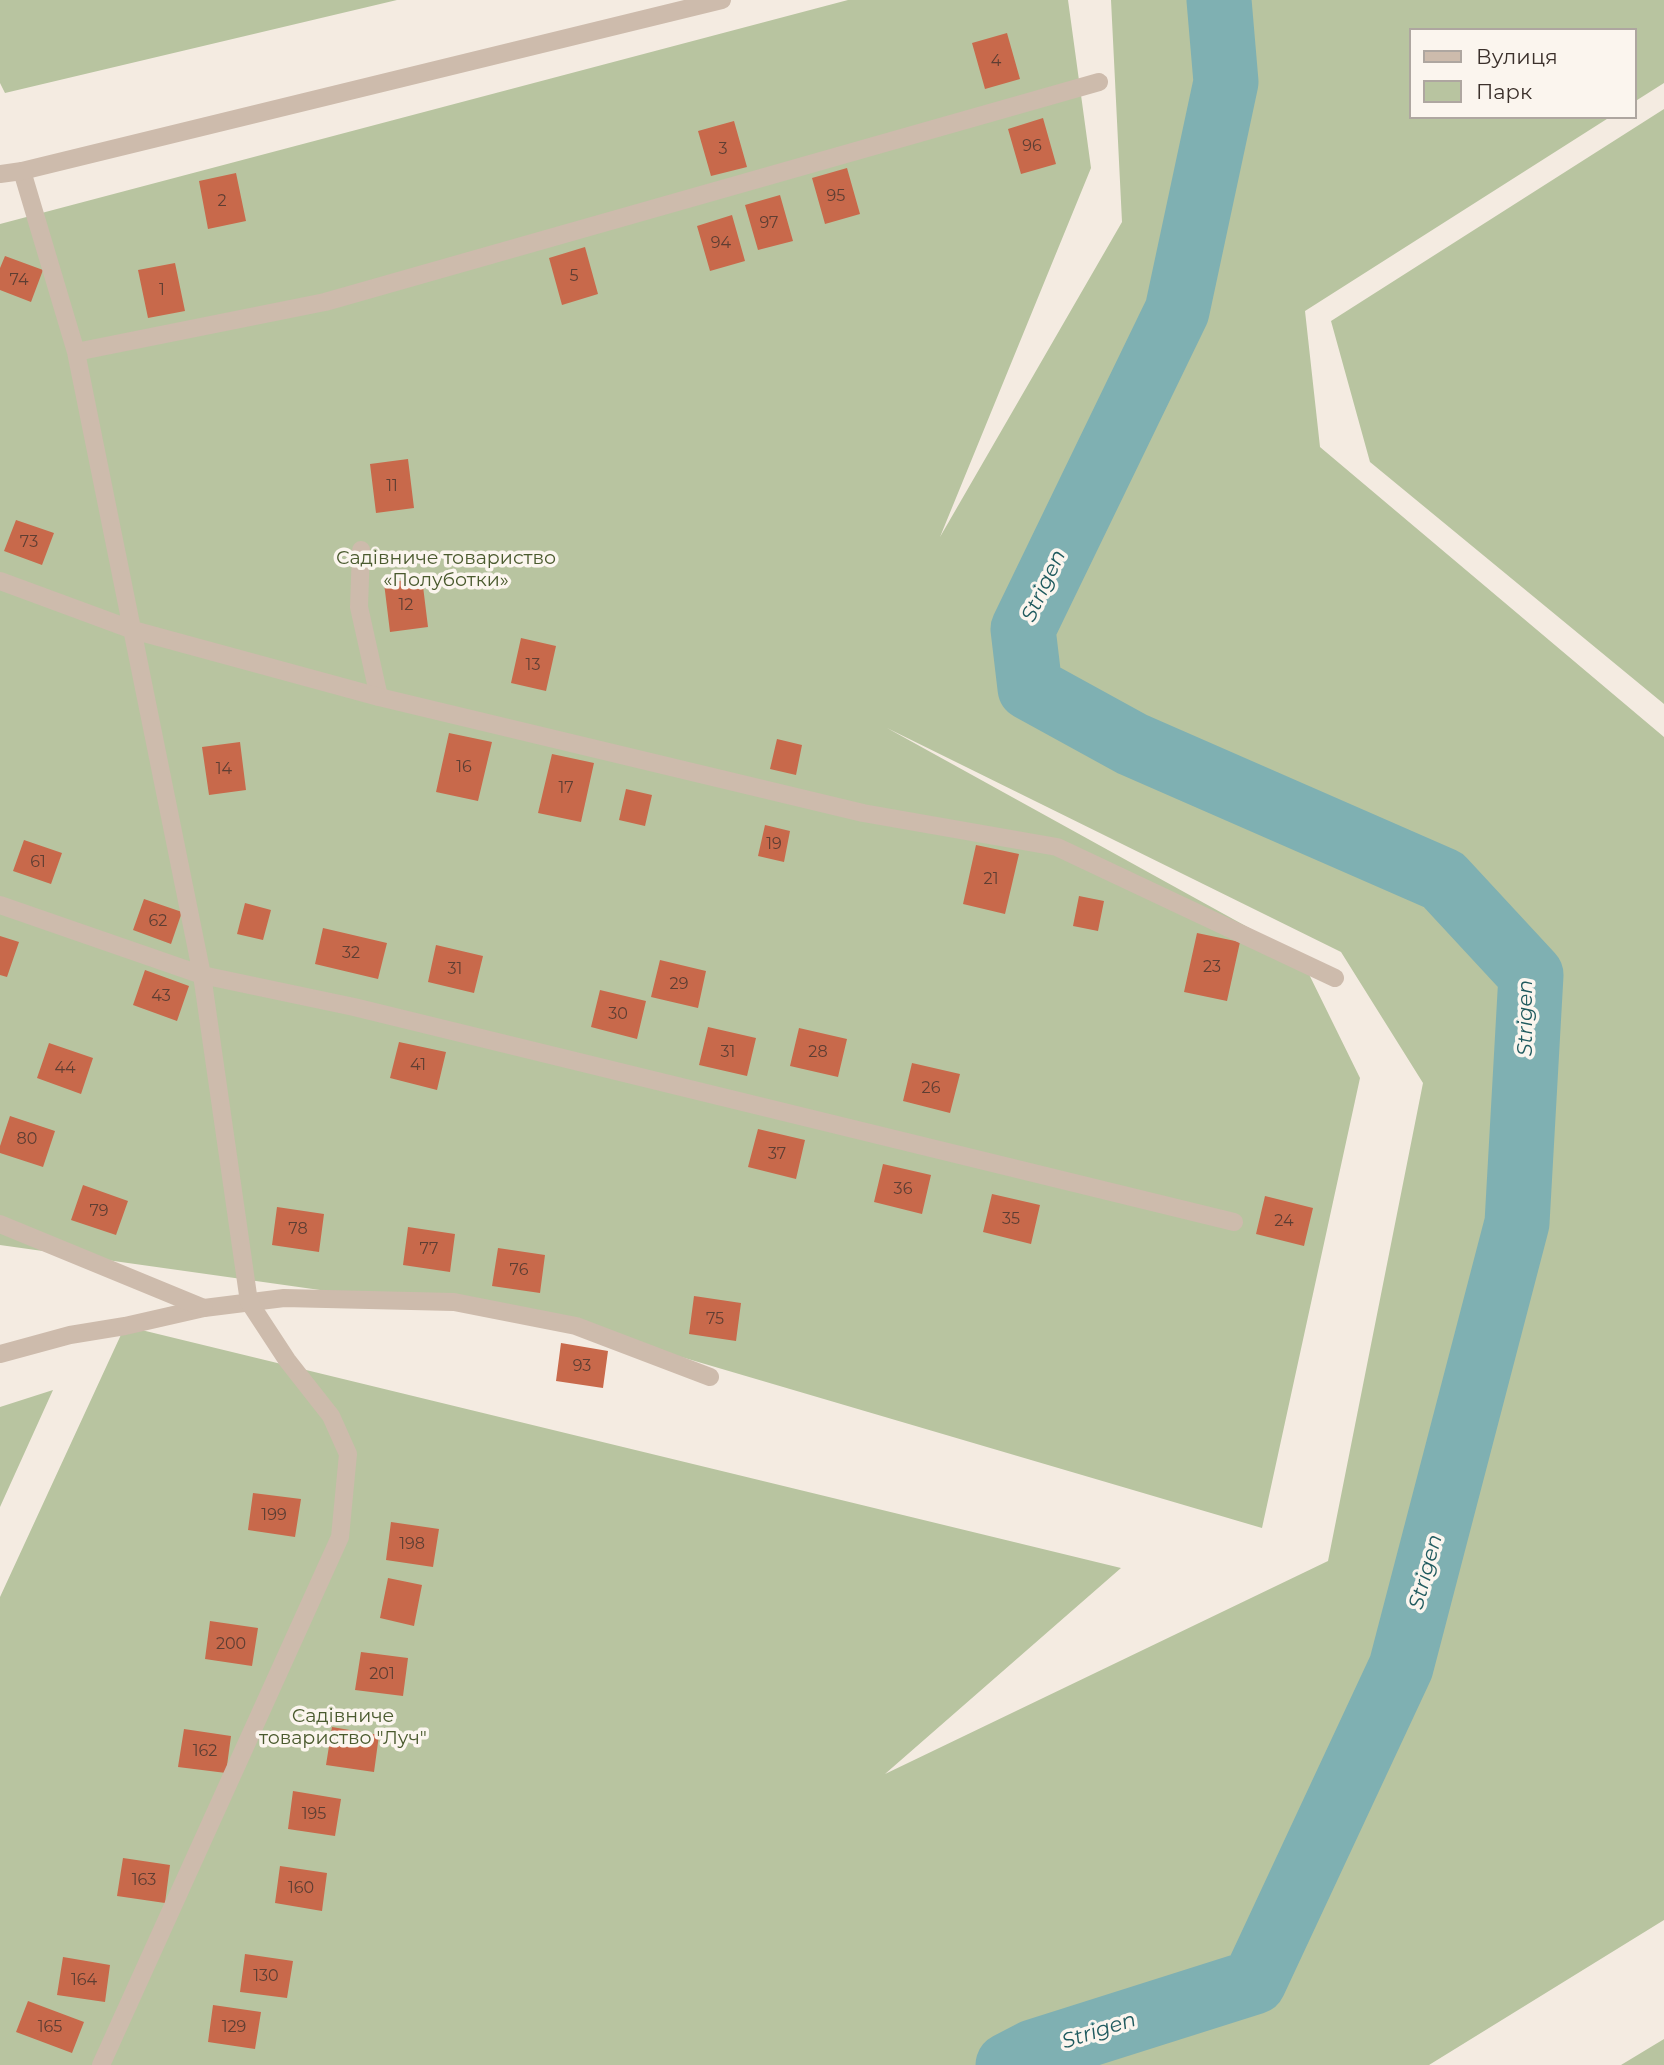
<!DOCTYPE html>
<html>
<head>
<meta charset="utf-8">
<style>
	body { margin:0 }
	#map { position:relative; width:1664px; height:2065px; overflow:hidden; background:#f4ebe1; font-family:Montserrat,sans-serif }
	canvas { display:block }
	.legend { position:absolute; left:1409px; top:28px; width:228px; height:91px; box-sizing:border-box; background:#fbf5ee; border:2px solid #aea6a0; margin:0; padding:9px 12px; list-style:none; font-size:21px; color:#3b302b }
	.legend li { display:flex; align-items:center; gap:14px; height:35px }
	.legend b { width:35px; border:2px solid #aea6a0 }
</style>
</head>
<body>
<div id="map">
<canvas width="1664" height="2065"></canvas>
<ul class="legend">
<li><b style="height:9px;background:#cdbbac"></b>Вулиця</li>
<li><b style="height:19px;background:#b8c4a0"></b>Парк</li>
</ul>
</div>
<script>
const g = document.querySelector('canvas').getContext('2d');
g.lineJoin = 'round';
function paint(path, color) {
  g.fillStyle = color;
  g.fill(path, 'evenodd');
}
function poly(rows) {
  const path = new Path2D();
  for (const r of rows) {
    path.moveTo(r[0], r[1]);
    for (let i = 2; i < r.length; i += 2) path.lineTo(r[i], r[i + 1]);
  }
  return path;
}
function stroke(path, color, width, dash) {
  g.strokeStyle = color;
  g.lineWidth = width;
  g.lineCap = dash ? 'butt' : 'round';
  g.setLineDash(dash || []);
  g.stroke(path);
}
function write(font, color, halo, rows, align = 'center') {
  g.font = font + ' Montserrat,sans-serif';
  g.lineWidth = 7;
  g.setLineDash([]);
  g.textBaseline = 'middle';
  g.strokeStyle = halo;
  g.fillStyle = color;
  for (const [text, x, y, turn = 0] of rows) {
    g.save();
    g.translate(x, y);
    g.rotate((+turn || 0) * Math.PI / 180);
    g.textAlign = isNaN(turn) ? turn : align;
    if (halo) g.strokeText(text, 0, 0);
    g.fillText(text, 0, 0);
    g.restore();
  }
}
paint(poly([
	[0,0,397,0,5,93,0,83],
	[848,0,1068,0,1091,168,940,537,1122,222,1111,0,1664,0,1664,83,1634,102,1634,30,1410,30,1410,117,1610,117,1305,311,1320,447,1664,737,1664,1920,1429,2065,0,2065,0,1597,125,1326,1121,1568,885,1774,1328,1561,1423,1083,1341,952,887,728,1300,956,1360,1078,1262,1528,576,1326,0,1245,0,224],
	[1664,109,1664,704,1370,462,1331,321],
	[53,1390,0,1507,0,1407],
	[1664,2039,1664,2065,1621,2065]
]), '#b8c4a0');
stroke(poly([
	[1008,2065,1033,2052,1254,1982,1401,1667,1517,1223,1531,975,1443,880,1132,744,1030,688,1023,629,1177,311,1226,82,1219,0]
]), '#7fb0b2', 65);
paint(poly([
	[1007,33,1020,79,985,89,972,43],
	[1043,118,1056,164,1021,174,1008,129],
	[734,121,747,167,711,176,698,131],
	[847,168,860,214,825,224,812,178],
	[236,173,246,221,208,229,199,181],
	[780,195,793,241,758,250,745,205],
	[732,215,745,261,710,271,697,226],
	[585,247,598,294,562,305,549,258],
	[5,256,43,270,31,302,0,290,0,268],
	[175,263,185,311,148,318,138,270],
	[408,459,414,508,376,513,370,464],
	[16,520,54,533,42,565,4,551],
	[422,578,428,627,390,632,384,583],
	[521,638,556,646,546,691,511,683],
	[449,733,492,742,478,801,436,792],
	[777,739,802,745,796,775,770,769],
	[240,742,246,790,209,795,202,747],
	[552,754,594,763,581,822,538,813],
	[626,789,652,795,645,826,619,820],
	[765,825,790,831,784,862,758,856],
	[24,840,62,853,51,884,13,871],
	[976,845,1019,854,1005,914,963,904],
	[1079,896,1104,901,1098,931,1073,926],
	[144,899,182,912,171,944,133,930],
	[245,903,271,910,263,940,237,934],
	[323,928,387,943,378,979,315,964],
	[1197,933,1240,942,1227,1001,1184,992],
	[0,936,19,942,7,977,0,975],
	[436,945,483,956,474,993,428,982],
	[660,960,706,971,698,1008,651,997],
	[145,970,189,986,177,1021,133,1005],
	[600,990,646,1001,637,1039,591,1027],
	[708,1027,756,1038,747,1076,699,1065],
	[799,1028,847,1039,838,1077,790,1066],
	[399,1042,446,1052,437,1090,390,1078],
	[49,1043,93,1058,81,1094,37,1078],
	[912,1063,960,1074,950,1113,903,1101],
	[10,1116,55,1131,43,1167,0,1153,0,1146],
	[758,1129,805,1140,796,1179,748,1167],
	[883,1164,931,1175,922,1214,874,1202],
	[83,1185,128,1201,116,1235,71,1220],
	[992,1194,1040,1205,1031,1244,983,1232],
	[1265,1196,1313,1208,1304,1246,1256,1234],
	[277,1207,324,1214,319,1252,272,1245],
	[408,1227,455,1234,450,1272,403,1265],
	[498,1248,545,1255,540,1293,492,1286],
	[694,1296,741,1303,736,1341,689,1334],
	[561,1343,608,1351,603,1388,556,1381],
	[253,1493,301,1499,295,1537,248,1530],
	[391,1522,439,1529,433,1567,386,1560],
	[388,1578,422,1585,414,1626,380,1618],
	[210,1621,258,1628,252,1666,205,1659],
	[361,1652,408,1658,403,1696,355,1690],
	[332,1727,379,1735,374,1772,326,1765],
	[184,1729,231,1736,226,1773,178,1767],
	[293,1791,341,1799,335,1836,288,1829],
	[123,1858,170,1865,165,1903,117,1896],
	[280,1866,327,1873,322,1911,275,1903],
	[245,1954,293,1961,287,1998,240,1992],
	[63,1957,110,1965,105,2002,57,1995],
	[28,2001,84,2022,72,2053,16,2032],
	[213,2005,261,2012,255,2049,208,2042]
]), '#c8694b');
stroke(poly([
	[361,550,359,607,379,697],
	[0,1354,70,1335,125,1326,204,1308,284,1298,454,1302,576,1326,710,1377]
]), '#cdbbac', 18);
stroke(poly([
	[22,171,76,352,202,975,249,1302,287,1360,331,1416,348,1454,340,1537,101,2065],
	[76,352,325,302,1099,82],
	[0,581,133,630,379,697,863,813,1057,847,1335,978],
	[0,905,202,975,354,1007,1234,1222],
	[0,1224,204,1308]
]), '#cdbbac', 18);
stroke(poly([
	[0,174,22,171,722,0]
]), '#cdbbac', 18);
write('16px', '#5e3e33', null, [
	["4",996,61],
	["96",1032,146],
	["3",723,149],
	["95",836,196],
	["2",222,201],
	["97",769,223],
	["94",721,243],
	["5",574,276],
	["74",19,280],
	["1",162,290],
	["11",392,486],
	["73",29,542],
	["12",406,605],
	["13",533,665],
	["16",464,767],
	["14",224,769],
	["17",566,788],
	["19",774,844],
	["61",38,862],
	["21",991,879],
	["62",158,921],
	["32",351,953],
	["23",1212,967],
	["31",455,969],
	["29",679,984],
	["43",161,996],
	["30",618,1014],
	["31",728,1052],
	["28",818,1052],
	["41",418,1065],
	["44",65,1068],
	["26",931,1088],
	["80",27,1139],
	["37",777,1154],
	["36",903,1189],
	["79",99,1211],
	["35",1011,1219],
	["24",1284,1221],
	["78",298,1229],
	["77",429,1249],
	["76",519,1270],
	["75",715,1319],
	["93",582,1366],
	["199",274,1515],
	["198",412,1544],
	["200",231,1644],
	["201",382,1674],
	["162",205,1751],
	["195",314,1814],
	["163",144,1880],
	["160",301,1888],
	["130",266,1976],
	["164",84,1980],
	["165",50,2027],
	["129",234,2027]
]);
write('19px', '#4a5a2e', '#fbf5ee', [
	["Садівниче товариство",446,558],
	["«Полуботки»",446,580],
	["Садівниче",343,1716],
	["товариство \"Луч\"",343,1738]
]);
write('italic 21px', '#1f5a5e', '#fbf5ee', [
	["Strigen",1044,586,-65],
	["Strigen",1526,1018,-90],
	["Strigen",1426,1572,-75],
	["Strigen",1099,2031,-18]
]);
</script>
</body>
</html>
